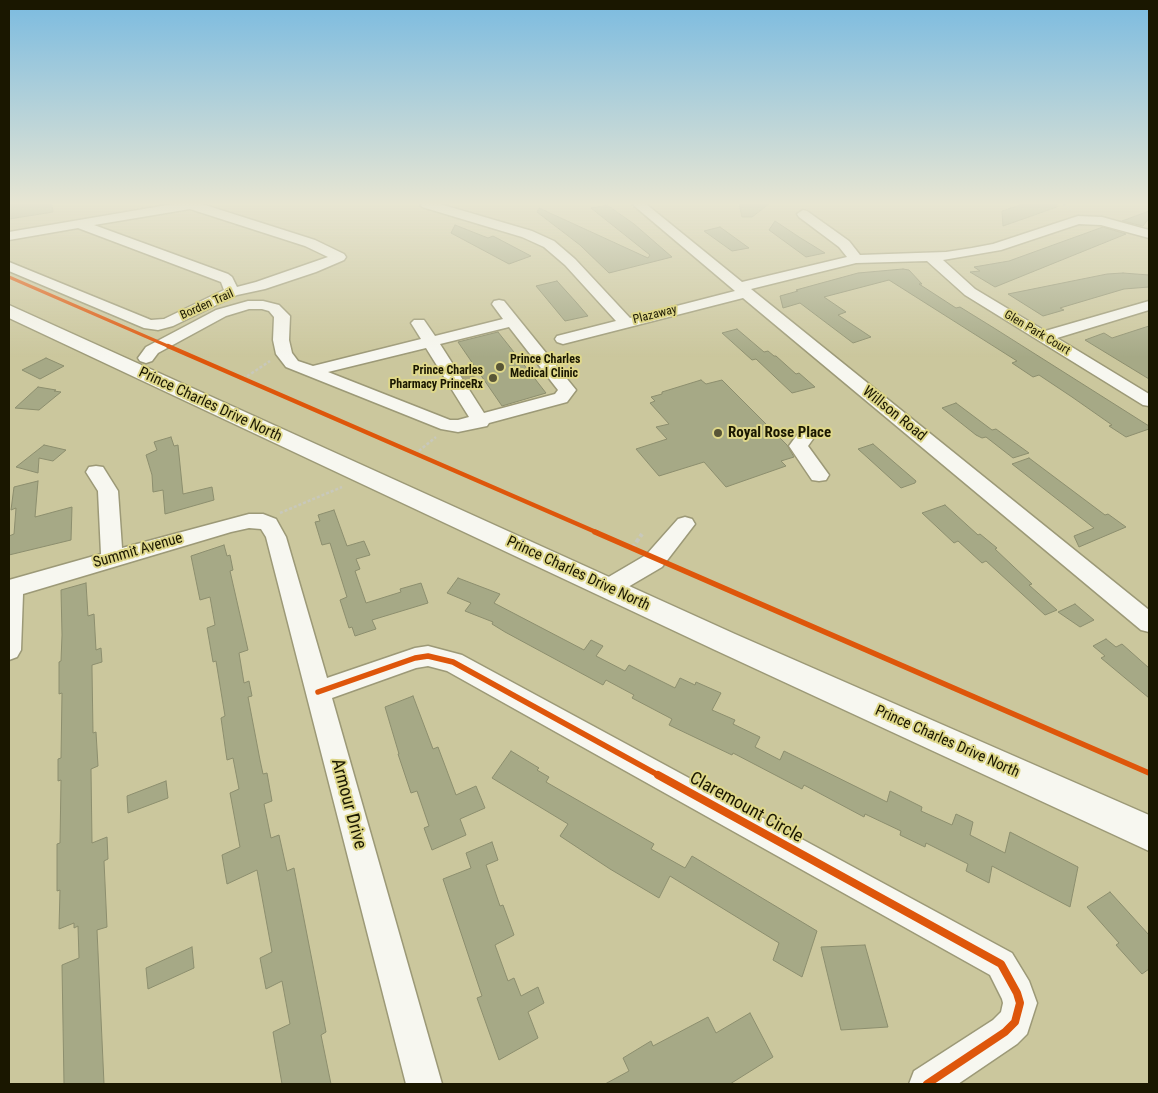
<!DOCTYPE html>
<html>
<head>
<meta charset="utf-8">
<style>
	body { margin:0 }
	#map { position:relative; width:1158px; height:1093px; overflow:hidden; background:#cbc79d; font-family:"Roboto Condensed",sans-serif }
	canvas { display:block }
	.frame { position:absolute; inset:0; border:10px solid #1a1700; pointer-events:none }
</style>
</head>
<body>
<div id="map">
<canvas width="1158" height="1093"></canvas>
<div class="frame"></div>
</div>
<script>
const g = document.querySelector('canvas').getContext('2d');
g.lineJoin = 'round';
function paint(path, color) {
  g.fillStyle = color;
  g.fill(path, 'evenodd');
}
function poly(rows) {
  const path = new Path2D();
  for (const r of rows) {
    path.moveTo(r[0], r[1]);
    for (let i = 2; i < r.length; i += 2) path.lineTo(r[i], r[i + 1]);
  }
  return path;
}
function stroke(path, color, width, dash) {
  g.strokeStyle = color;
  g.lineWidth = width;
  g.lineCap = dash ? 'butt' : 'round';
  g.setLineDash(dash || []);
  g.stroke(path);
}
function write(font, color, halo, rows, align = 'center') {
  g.font = font + ' "Roboto Condensed",sans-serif';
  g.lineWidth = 4;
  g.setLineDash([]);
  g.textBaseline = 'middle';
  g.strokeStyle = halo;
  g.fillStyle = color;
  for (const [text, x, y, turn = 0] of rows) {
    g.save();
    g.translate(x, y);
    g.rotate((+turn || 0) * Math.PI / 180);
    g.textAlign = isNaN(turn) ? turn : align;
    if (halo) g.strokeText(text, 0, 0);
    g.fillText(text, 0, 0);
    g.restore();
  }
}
const building = poly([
	[9,204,52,204,53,212,9,219,9,204],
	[739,204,769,204,752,217,742,217,739,204],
	[1023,204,1057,204,1057,207,1003,226,1002,211,1023,204],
	[607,205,634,224,672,257,609,273,580,245,537,212,539,208,648,258,650,255,591,208,607,205],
	[1149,211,1149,218,1143,226,1122,221,1149,211],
	[775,221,799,237,825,253,806,257,769,230,775,221],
	[455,225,488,238,493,236,531,256,509,264,451,233,455,225],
	[720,227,749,248,732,251,704,231,720,227],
	[1103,227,1126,234,995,287,970,272,980,271,974,267,1009,261,1103,227],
	[903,269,909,270,922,284,919,284,956,308,960,307,994,328,1149,426,1149,429,1126,437,1109,426,1112,425,1072,397,1039,375,1033,377,1012,363,1017,361,889,280,824,297,846,312,838,315,871,337,853,343,800,303,783,308,780,296,798,291,796,290,858,273,903,269],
	[1123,273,1149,275,1149,287,1124,289,1060,308,1064,310,1043,316,1008,294,1107,274,1123,273],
	[557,281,576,302,588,316,565,321,536,286,557,281],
	[1149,326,1149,379,1085,340,1104,333,1112,338,1149,326],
	[737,329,764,352,768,351,774,356,776,356,796,374,799,373,815,387,792,393,756,359,752,360,722,333,737,329],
	[498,332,521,361,546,393,502,406,458,342,498,332],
	[46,358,64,366,40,379,22,370,46,358],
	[701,380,706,384,722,380,787,445,794,457,781,461,786,466,726,487,704,462,659,476,636,449,667,439,656,427,669,424,650,403,655,401,651,397,662,394,662,392,701,380],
	[38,387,56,390,54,391,61,392,39,410,15,408,38,387],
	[956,403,992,430,996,429,1029,453,1013,458,986,437,982,438,976,435,942,408,956,403],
	[171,437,174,446,178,445,183,494,212,487,214,500,165,514,163,490,153,492,152,475,146,455,157,450,154,442,171,437],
	[873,444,916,481,915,483,901,488,858,449,873,444],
	[44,445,66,450,53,461,39,458,38,473,16,467,44,445],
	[1029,458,1105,515,1108,514,1126,527,1079,547,1074,536,1094,528,1012,464,1029,458],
	[38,481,35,517,72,507,71,540,9,555,9,536,14,534,16,508,11,510,14,487,38,481],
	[945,505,978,535,980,534,997,548,995,549,1032,584,1029,585,1057,610,1045,615,986,561,982,563,958,541,954,543,922,513,945,505],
	[334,510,347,546,364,541,370,555,356,559,360,569,355,571,366,603,401,592,400,589,421,583,428,603,372,620,376,629,355,636,352,627,349,628,340,600,347,597,330,543,322,545,315,522,320,521,318,515,334,510],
	[224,545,227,556,230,555,233,570,230,571,248,650,239,653,244,683,249,681,252,696,248,697,260,760,263,774,267,773,272,801,264,804,271,838,279,835,287,871,294,868,326,1032,321,1035,331,1084,282,1084,273,1032,290,1024,282,981,266,989,260,958,272,952,257,870,227,884,222,855,240,847,230,793,239,789,233,758,227,760,221,718,225,716,216,661,213,662,207,628,215,625,210,597,200,600,191,556,224,545],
	[458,578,500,594,494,603,584,650,591,640,603,646,596,656,625,671,629,665,675,688,680,678,695,685,696,682,721,693,712,710,735,720,733,724,760,737,755,747,780,760,784,751,887,802,890,791,922,807,921,811,952,825,956,814,973,822,970,835,1005,853,1010,832,1078,867,1070,907,992,866,989,883,966,871,968,864,926,843,925,847,900,835,901,831,865,814,864,817,804,785,802,789,733,753,732,755,669,725,672,719,632,698,634,695,606,680,603,685,505,632,492,624,493,622,465,611,471,603,447,593,458,578],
	[86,583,88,616,94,614,96,650,101,648,102,662,92,665,92,669,93,733,96,732,98,766,91,769,92,843,107,837,108,859,104,861,107,927,97,930,104,1084,64,1084,62,965,79,958,78,926,74,928,74,923,59,929,60,890,57,891,57,844,60,843,61,780,58,781,58,759,61,758,62,693,59,694,59,662,61,661,62,635,61,590,86,583],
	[1075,604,1088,615,1094,620,1080,627,1058,612,1075,604],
	[1106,639,1116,647,1122,644,1149,668,1149,698,1101,658,1105,656,1093,646,1106,639],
	[413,696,433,749,438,747,456,795,476,786,485,808,460,819,466,835,432,850,424,828,429,826,417,791,411,793,398,754,399,754,385,707,413,696],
	[511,751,539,768,537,770,549,777,546,782,654,844,651,849,685,868,692,856,817,931,802,977,773,960,779,943,670,876,659,898,610,869,560,836,568,824,492,778,511,751],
	[166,781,168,798,128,813,127,796,166,781],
	[492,842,498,860,486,865,500,906,503,905,514,935,495,945,508,981,514,978,521,996,538,987,544,1003,528,1012,538,1038,499,1060,477,998,482,996,443,879,471,868,466,853,492,842],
	[1110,892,1149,935,1149,969,1142,974,1116,945,1119,943,1087,907,1110,892],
	[865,945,888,1027,841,1030,821,947,865,945],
	[192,947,194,968,148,989,146,968,192,947],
	[750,1013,773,1057,730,1084,605,1084,629,1071,623,1058,651,1041,653,1046,708,1017,716,1033,750,1013]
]);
paint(building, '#a6a986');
stroke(building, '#8c8e6e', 1);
stroke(poly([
	[464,372,469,380]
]), '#a8a47e', 18, [18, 9]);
const minor = poly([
	[173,204,202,204,315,240,344,254,346,257,344,260,316,272,265,289,237,295,173,326,158,330,144,328,9,271,9,262,151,320,164,319,224,290,221,282,78,228,9,240,9,232,173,204],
	[190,209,305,246,328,257,256,282,237,287,232,277,228,274,94,225,190,209],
	[420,204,440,204,532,231,554,241,575,259,630,318,735,291,632,204,646,204,742,282,847,257,839,247,799,217,797,214,803,210,807,211,849,241,860,255,946,252,972,248,993,244,1078,216,1102,217,1149,230,1149,238,1101,225,1079,224,1001,250,943,260,975,289,1045,331,1149,301,1149,310,1057,338,1149,394,1149,406,1143,405,965,295,927,261,856,263,751,289,1149,610,1149,632,1141,630,743,298,563,344,557,342,555,339,557,336,616,321,565,265,544,247,522,237,422,207,420,204],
	[499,300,504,301,576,390,567,402,489,423,487,426,458,432,441,429,286,367,276,354,273,340,274,317,269,311,262,309,249,309,226,316,158,353,152,361,146,363,140,361,138,358,146,347,216,310,248,301,263,301,279,305,290,316,289,340,292,353,298,361,313,366,421,339,411,323,414,320,424,320,435,336,503,319,492,304,494,301,499,300],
	[509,327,558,390,555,394,484,413,440,344,509,327],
	[426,348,469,417,458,420,450,420,328,372,426,348],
	[804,433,811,435,813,439,808,446,829,475,826,480,819,481,812,480,789,446,797,435,804,433],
	[96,466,103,467,118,491,122,548,249,514,263,514,276,519,286,537,327,678,415,648,428,646,462,655,1012,953,1029,981,1037,1003,1027,1034,1017,1044,958,1084,909,1084,914,1071,993,1020,1001,1012,1003,1003,1002,999,990,975,447,671,428,666,416,668,332,698,442,1084,406,1084,266,537,261,529,249,528,231,532,23,594,21,650,17,657,9,660,9,580,101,554,98,491,86,472,89,467,96,466],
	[685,517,692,519,695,524,662,567,616,594,608,597,600,594,597,588,600,582,646,555,678,519,685,517]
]);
const major = poly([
	[9,305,735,634,1149,815,1149,851,715,650,9,318,9,305]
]);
stroke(minor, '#9c9977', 3);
stroke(major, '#9c9977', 3);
stroke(poly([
	[1063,204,1071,210]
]), '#c8c8bb', 2, [2.5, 2]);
stroke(poly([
	[243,379,270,361],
	[415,454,436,437],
	[280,513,342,487]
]), '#c8c8bb', 2.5, [3, 2]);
stroke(poly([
	[632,548,642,534]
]), '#c8c8bb', 4, [4.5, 2.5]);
paint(minor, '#f7f7f0');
paint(major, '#f7f7f0');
stroke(poly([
	[9,277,170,347]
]), '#de560b', 3);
stroke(poly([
	[168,346,598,533]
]), '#de560b', 4.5);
stroke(poly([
	[595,532,1149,773],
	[318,692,415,658,428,656,453,662,660,776]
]), '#de560b', 5.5);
stroke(poly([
	[658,775,1001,964,1017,993,1020,1003,1015,1022,1005,1032,927,1084]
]), '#de560b', 8);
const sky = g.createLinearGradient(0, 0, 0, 357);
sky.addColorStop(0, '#7bbbe0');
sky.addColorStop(0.57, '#e8e6d3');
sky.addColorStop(1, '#e8e6d300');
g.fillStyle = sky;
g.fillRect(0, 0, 1158, 357);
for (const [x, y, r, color] of [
	[500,367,5,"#585537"],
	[493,378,5,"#585537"],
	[718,433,5,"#585537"]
]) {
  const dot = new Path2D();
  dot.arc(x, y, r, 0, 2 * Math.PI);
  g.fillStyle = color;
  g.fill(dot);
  stroke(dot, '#ded78a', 2);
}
write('12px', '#1a1700', '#ded78a', [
	["Borden Trail",207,305,-24],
	["Plazaway",655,315,-14],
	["Glen Park Court",1037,333,31]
]);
write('bold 12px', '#1a1700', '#ded78a', [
	["Prince Charles",510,360],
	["Medical Clinic",510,374],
	["Prince Charles",483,371,"right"],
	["Pharmacy PrinceRx",483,385,"right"]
], 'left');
write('15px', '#1a1700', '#ded78a', [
	["Prince Charles Drive North",210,405,25],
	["Willson Road",894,414,39],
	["Summit Avenue",138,551,-16],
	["Prince Charles Drive North",578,574,25],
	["Prince Charles Drive North",947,742,24]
]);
write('bold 15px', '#1a1700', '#ded78a', [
	["Royal Rose Place",728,433]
], 'left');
write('18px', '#1a1700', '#ded78a', [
	["Armour Drive",348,804,75],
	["Claremount Circle",746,808,29]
]);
</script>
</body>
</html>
